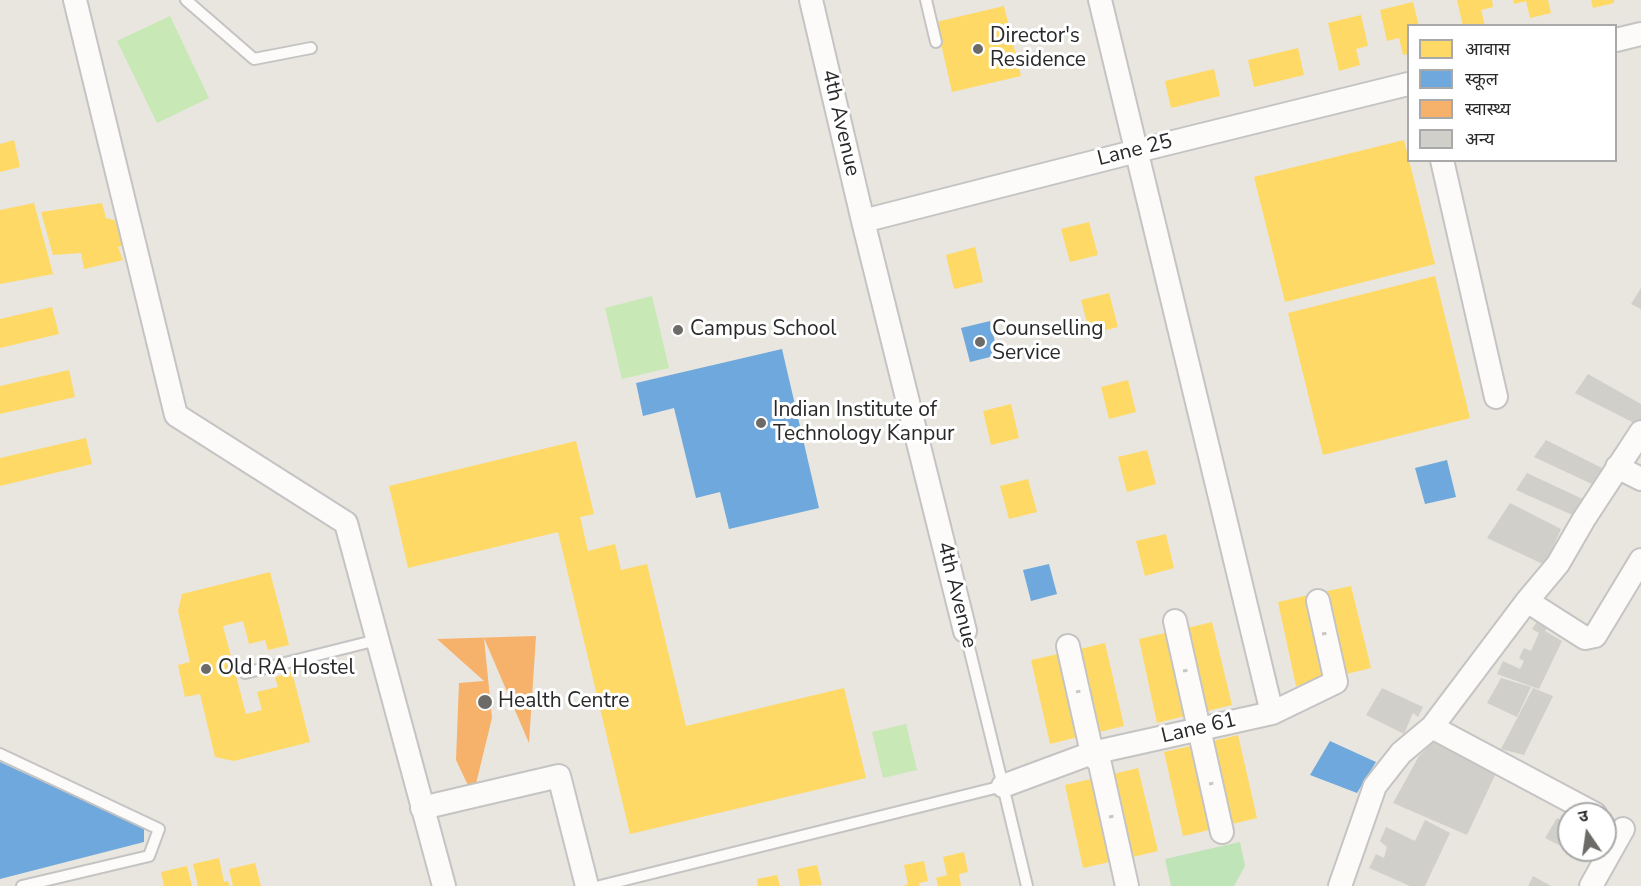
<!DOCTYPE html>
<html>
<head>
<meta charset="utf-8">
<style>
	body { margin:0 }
	#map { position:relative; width:1641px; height:886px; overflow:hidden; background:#e8e6de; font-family:"Nunito Sans","Noto Sans Devanagari",sans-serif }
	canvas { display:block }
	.legend { position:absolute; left:1407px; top:24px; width:210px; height:138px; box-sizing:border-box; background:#fff; border:2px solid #a9a9a9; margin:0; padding:8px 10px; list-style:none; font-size:18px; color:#292929 }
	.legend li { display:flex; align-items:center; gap:12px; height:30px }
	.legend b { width:30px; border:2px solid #a9a9a9 }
	.north { position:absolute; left:1557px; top:802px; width:60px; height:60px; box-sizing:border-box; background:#fff; border:2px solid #a9a9a9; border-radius:50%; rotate:347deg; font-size:16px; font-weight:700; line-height:24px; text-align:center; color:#292929 }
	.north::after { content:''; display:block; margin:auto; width:21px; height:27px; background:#6c6b68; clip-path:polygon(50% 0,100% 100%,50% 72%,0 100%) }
</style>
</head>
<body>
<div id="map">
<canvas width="1641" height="886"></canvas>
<ul class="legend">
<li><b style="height:16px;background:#ffd966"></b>आवास</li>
<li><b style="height:16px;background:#6fa8dc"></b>स्कूल</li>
<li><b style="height:16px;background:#f6b26b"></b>स्वास्थ्य</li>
<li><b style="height:16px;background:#d0cfc9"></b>अन्य</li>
</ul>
<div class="north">उ</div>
</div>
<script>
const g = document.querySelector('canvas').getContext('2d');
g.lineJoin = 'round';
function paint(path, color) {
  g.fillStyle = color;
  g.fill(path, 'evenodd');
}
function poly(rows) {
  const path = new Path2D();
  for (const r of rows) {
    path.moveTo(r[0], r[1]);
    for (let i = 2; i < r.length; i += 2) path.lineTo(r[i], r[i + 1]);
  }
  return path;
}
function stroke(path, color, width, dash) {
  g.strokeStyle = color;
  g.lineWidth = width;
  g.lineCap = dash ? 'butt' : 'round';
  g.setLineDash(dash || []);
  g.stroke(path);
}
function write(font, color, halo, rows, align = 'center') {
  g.font = font + ' "Nunito Sans",sans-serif';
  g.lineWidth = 6;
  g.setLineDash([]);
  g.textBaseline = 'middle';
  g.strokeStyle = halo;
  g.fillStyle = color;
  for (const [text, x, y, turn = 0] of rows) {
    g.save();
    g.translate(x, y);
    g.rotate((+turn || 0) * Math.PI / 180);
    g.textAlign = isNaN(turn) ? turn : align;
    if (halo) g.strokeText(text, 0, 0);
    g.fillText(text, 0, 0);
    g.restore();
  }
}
paint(poly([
	[1240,842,1245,866,1234,886,1171,886,1165,859]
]), '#bfe4b7');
paint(poly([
	[170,16,209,98,157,123,117,41],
	[652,296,669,368,622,379,605,308],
	[906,724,917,770,883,778,872,732]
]), '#c8e8b5');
paint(poly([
	[1457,0,1492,0,1493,7,1481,10,1485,26,1463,26],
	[1513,0,1548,0,1551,13,1530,18,1526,1,1514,4],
	[1591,0,1614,0,1614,3,1593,8],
	[1413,2,1419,26,1408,26,1408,54,1403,55,1399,38,1387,41,1380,10],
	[1004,6,1021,76,952,92,936,22],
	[1361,15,1368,46,1356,49,1360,65,1339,71,1328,23],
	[1298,48,1304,75,1254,87,1248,60],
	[1214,69,1220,96,1171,108,1165,81],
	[14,140,20,167,0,172,0,144],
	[1404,140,1435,264,1285,302,1254,177],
	[34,203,53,274,0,284,0,210],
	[102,203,106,218,125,223,127,244,118,247,123,260,84,269,81,253,53,255,41,212],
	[1089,222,1098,255,1070,262,1061,229],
	[975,247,983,282,954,289,946,255],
	[1435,276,1470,418,1323,455,1288,313],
	[1109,293,1118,327,1090,334,1081,300],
	[52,307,59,334,0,348,0,319],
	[69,370,75,397,0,414,0,386],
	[1128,380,1136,412,1109,419,1101,387],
	[1011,404,1019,438,991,445,983,411],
	[86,438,92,464,0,486,0,458],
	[576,441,594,514,580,517,588,551,615,544,621,570,647,564,686,726,844,688,866,778,630,834,558,532,408,568,389,486],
	[1147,450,1156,484,1127,492,1118,457],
	[1028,479,1037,512,1009,519,1000,486],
	[1166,534,1174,568,1145,576,1136,541],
	[270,572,289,645,268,650,265,640,249,644,243,621,223,626,246,714,262,710,257,692,278,687,275,677,292,672,310,742,234,761,215,757,200,694,185,697,178,665,190,662,178,611,182,594],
	[1351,586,1371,668,1338,676,1318,593],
	[1313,594,1332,678,1296,686,1278,602],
	[1212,622,1232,705,1199,713,1179,630],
	[1174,631,1193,714,1157,723,1139,639],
	[1105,643,1124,726,1091,734,1072,651],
	[1067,652,1086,735,1050,744,1031,660],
	[1238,735,1257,818,1224,826,1205,743],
	[1200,744,1218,828,1183,836,1164,752],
	[1138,768,1158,851,1124,859,1105,776],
	[1100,777,1119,860,1083,868,1065,785],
	[964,852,968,872,959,874,961,886,938,886,936,878,947,875,943,857],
	[219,858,224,882,228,881,230,886,198,886,193,864],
	[924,861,928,881,919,883,920,886,903,886,908,884,904,865],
	[255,863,261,886,233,886,229,869],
	[817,865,822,885,800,886,797,869],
	[187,866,192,886,164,886,161,872],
	[777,875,780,886,758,886,757,879]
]), '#ffd966');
paint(poly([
	[990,321,998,355,970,362,961,328],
	[782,349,819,508,729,529,720,492,696,498,674,408,643,416,636,383],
	[1447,460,1456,497,1425,504,1415,468],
	[1049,564,1057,594,1031,601,1023,570],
	[1330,741,1376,762,1357,793,1310,775],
	[0,762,144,828,144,842,0,879]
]), '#6fa8dc');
paint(poly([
	[536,636,529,743,484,638,492,718,473,796,456,760,459,683,484,681,437,639]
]), '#f6b26b');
paint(poly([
	[1641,288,1641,309,1631,304],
	[1588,374,1641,404,1641,419,1638,425,1575,393],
	[1546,440,1604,469,1594,485,1534,457],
	[1527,473,1587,501,1577,517,1516,490],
	[1510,503,1561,529,1545,565,1487,538],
	[1538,620,1550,625,1545,631,1562,641,1539,689,1497,674,1503,661,1520,669,1524,661,1519,658,1524,648,1531,651,1539,633,1532,629],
	[1501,678,1531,687,1517,717,1487,703],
	[1382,688,1423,707,1418,717,1413,713,1404,734,1366,715],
	[1533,688,1553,696,1524,755,1501,749],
	[1433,742,1496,773,1467,835,1393,803,1419,756],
	[1569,815,1569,840,1565,848,1545,838,1557,818,1564,822],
	[1425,820,1450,833,1425,886,1410,886,1369,868,1376,854,1384,858,1387,847,1380,841,1386,827,1415,841],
	[1533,876,1551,886,1528,886]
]), '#d0cfc9');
const lane = poly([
	[186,0,254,59,311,48],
	[926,0,936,42],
	[245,673,377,640],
	[0,754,159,829,149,856,22,886],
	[1003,786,1027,886],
	[600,886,1003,786,965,631]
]);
const street = poly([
	[75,0,176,415,346,523,444,886],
	[811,0,863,221,965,631],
	[1616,40,1641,34],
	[1442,160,1496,397],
	[863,221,1137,151,1408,84],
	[1617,467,1641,479],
	[1527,601,1585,638,1595,636,1641,560],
	[1175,621,1222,832],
	[1068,646,1092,753,1100,764,1127,886],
	[1272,713,1336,682,1318,601],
	[1432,727,1595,814],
	[1003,786,1092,753,1272,713,1100,0],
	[422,808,559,776,587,886],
	[1340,886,1375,786,1401,753,1432,727,1527,601,1558,564,1584,519,1641,432],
	[1591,886,1623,829]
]);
stroke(lane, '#c5c4c4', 14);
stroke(street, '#c5c4c4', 26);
stroke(lane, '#fcfbfa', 10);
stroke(street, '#fcfbfa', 22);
stroke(poly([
	[1322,634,1328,633],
	[1183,671,1189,670],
	[1076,692,1081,691],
	[1209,784,1214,783],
	[1109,817,1115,816]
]), '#c8c8c6', 3, [4.5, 3]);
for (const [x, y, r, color] of [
	[978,49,6,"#6c6b68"],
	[678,330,6,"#6c6b68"],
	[980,342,6,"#6c6b68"],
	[761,423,6,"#6c6b68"],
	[206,669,6,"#6c6b68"],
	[485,702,8,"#6c6b68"]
]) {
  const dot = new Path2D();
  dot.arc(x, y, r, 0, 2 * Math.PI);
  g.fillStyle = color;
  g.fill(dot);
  stroke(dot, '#fff', 2);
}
write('21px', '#292929', '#fff', [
	["Director's",990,37],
	["Residence",990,61],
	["Campus School",690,330],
	["Counselling",992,330],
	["Service",992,354],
	["Indian Institute of",773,411],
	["Technology Kanpur",773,435],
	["Old RA Hostel",218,669],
	["Health Centre",498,702]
], 'left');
write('21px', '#292929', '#fff', [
	["4th Avenue",840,123,77],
	["Lane 25",1135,151,-14],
	["4th Avenue",956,595,76],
	["Lane 61",1199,729,-13]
]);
</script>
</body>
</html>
